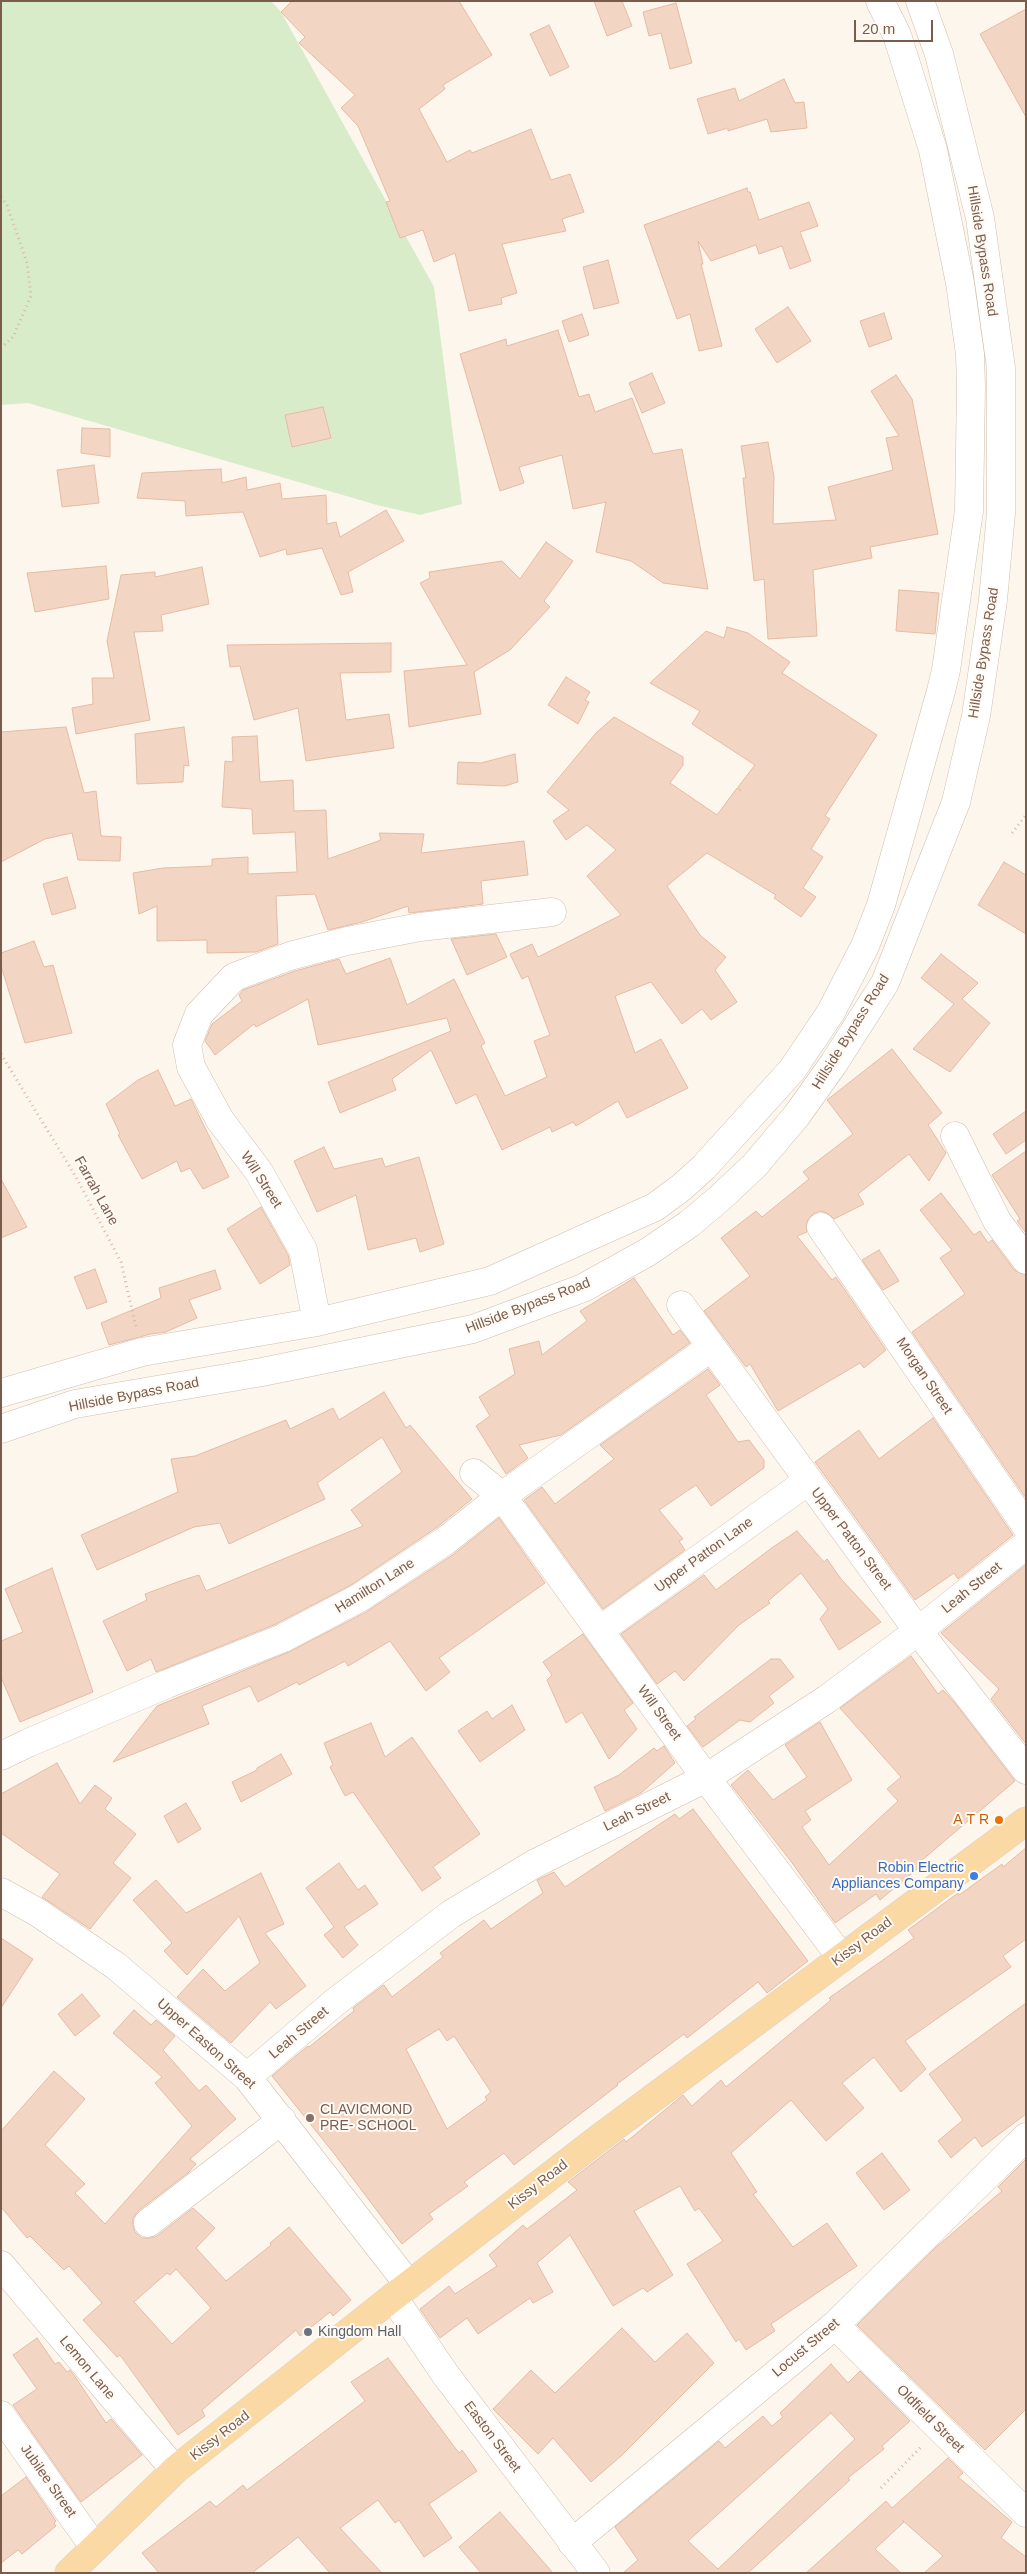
<!DOCTYPE html>
<html>
<head>
<meta charset="utf-8">
<style>
	body { margin:0 }
	#map { position:relative; width:1027px; height:2574px; overflow:hidden; background:#fdf6ec; font-family:Arial,sans-serif }
	canvas { display:block }
	.frame { position:absolute; inset:0; border:2px solid #7a5c4d; pointer-events:none }
	.scale { position:absolute; left:854px; top:20px; width:79px; height:22px; box-sizing:border-box; border:2px solid #7a5c4d; border-top:0; padding-left:6px; font-size:15px; line-height:18px; white-space:nowrap; color:#7a5c4d; -webkit-text-stroke:4px #fffaf3; paint-order:stroke }
</style>
</head>
<body>
<div id="map">
<canvas width="1027" height="2574"></canvas>
<div class="frame"></div>
<div class="scale">20 m</div>
</div>
<script>
const g = document.querySelector('canvas').getContext('2d');
g.lineJoin = 'round';
function paint(path, color) {
  g.fillStyle = color;
  g.fill(path, 'evenodd');
}
function poly(rows) {
  const path = new Path2D();
  for (const r of rows) {
    path.moveTo(r[0], r[1]);
    for (let i = 2; i < r.length; i += 2) path.lineTo(r[i], r[i + 1]);
  }
  return path;
}
function stroke(path, color, width, dash) {
  g.strokeStyle = color;
  g.lineWidth = width;
  g.lineCap = dash ? 'butt' : 'round';
  g.setLineDash(dash || []);
  g.stroke(path);
}
function write(font, color, halo, rows, align = 'center') {
  g.font = font + ' Arial,sans-serif';
  g.lineWidth = 4;
  g.setLineDash([]);
  g.textBaseline = 'middle';
  g.strokeStyle = halo;
  g.fillStyle = color;
  for (const [text, x, y, turn = 0] of rows) {
    g.save();
    g.translate(x, y);
    g.rotate((+turn || 0) * Math.PI / 180);
    g.textAlign = isNaN(turn) ? turn : align;
    if (halo) g.strokeText(text, 0, 0);
    g.fillText(text, 0, 0);
    g.restore();
  }
}
paint(poly([
	[1,1,271,1,281,12,434,287,462,504,420,515,377,505,28,403,1,405]
]), '#d8ecc9');
const building = poly([
	[292,1,459,1,492,55,443,85,445,89,419,109,447,162,470,150,472,153,531,129,551,180,570,174,584,212,562,219,566,231,502,244,517,293,501,298,502,304,469,311,455,253,434,262,423,230,400,238,386,202,390,201,358,126,341,108,355,95,299,43,305,37,281,12,292,1],
	[594,1,622,1,632,26,607,36,594,1],
	[676,3,692,63,670,69,661,33,649,36,643,12,676,3],
	[1026,9,1026,117,980,34,1026,9],
	[549,25,569,67,550,76,530,34,549,25],
	[784,79,795,103,804,102,807,128,771,132,767,119,728,131,728,128,708,134,697,99,735,88,739,101,784,79],
	[747,188,748,192,750,192,759,220,809,202,818,226,800,232,811,261,790,269,782,246,759,254,756,245,711,261,698,241,703,264,701,264,722,346,699,351,690,314,677,319,644,225,747,188],
	[608,260,619,303,594,309,583,267,608,260],
	[788,307,811,341,777,363,755,329,788,307],
	[884,313,892,339,869,347,860,321,884,313],
	[582,314,589,335,569,342,562,321,582,314],
	[558,330,579,397,589,394,595,412,632,398,653,454,682,449,708,589,663,583,631,561,596,552,606,502,573,509,562,455,519,467,524,483,500,491,460,354,506,339,507,346,558,330],
	[652,373,665,403,642,413,629,383,652,373],
	[896,375,912,399,938,534,870,547,872,558,813,570,817,636,768,639,764,579,754,581,743,478,746,478,741,446,768,442,774,477,773,524,836,520,828,487,893,470,886,438,899,436,871,391,896,375],
	[323,407,331,438,292,447,285,415,323,407],
	[82,428,110,429,110,457,81,453,82,428],
	[94,465,99,503,62,507,57,470,94,465],
	[221,469,222,483,246,477,247,490,280,483,282,499,326,495,327,524,336,522,340,537,386,510,404,541,348,572,353,592,341,595,322,548,287,555,286,549,260,557,243,512,186,516,185,501,137,498,142,473,221,469],
	[546,542,573,561,544,601,550,607,510,650,474,672,481,714,409,727,404,671,467,665,420,583,430,578,429,572,502,561,520,579,546,542],
	[106,566,109,599,35,612,27,573,106,566],
	[202,567,209,604,161,615,163,631,134,632,150,720,76,734,72,708,93,704,92,678,114,678,107,641,121,575,155,572,155,577,202,567],
	[899,590,939,593,935,634,896,631,899,590],
	[727,627,748,633,790,662,782,673,877,735,825,816,830,819,811,849,823,857,803,888,816,897,801,917,774,898,776,895,707,853,667,886,700,935,726,957,715,970,737,1002,711,1020,702,1009,682,1024,651,982,615,996,635,1053,661,1039,688,1088,627,1118,618,1101,576,1126,573,1122,552,1132,550,1127,502,1150,476,1094,456,1104,431,1050,392,1079,396,1090,340,1113,328,1082,451,1031,447,1018,318,1045,308,999,256,1027,254,1024,215,1055,205,1041,212,1024,242,1001,239,995,243,990,295,971,339,959,346,974,390,958,407,1005,454,979,485,1043,481,1046,505,1096,547,1077,534,1041,550,1035,528,976,522,979,510,954,532,944,538,957,621,915,587,876,616,850,587,825,566,840,553,821,569,810,547,792,596,733,614,717,683,757,683,765,670,783,717,815,737,788,741,791,738,787,755,765,692,724,700,711,650,683,706,631,724,638,727,627],
	[391,643,391,672,340,673,346,720,389,714,394,748,306,761,298,708,254,720,240,666,230,667,227,645,391,643],
	[566,677,590,692,585,700,589,702,578,724,548,705,566,677],
	[66,727,84,793,96,791,101,836,121,837,120,861,78,860,72,833,45,839,1,862,1,732,66,727],
	[184,727,189,766,184,765,183,782,137,784,135,734,184,727],
	[257,736,260,782,293,780,294,811,326,810,328,859,381,840,379,833,424,834,421,853,524,841,528,875,481,881,483,904,409,913,408,906,362,922,328,930,315,894,276,896,278,944,256,952,207,953,207,940,157,941,157,906,139,914,133,873,163,868,212,866,212,859,248,857,248,874,297,872,295,832,253,834,252,809,222,807,225,761,233,762,232,737,257,736],
	[515,754,518,782,505,786,457,784,458,762,481,763,515,754],
	[1004,862,1026,875,1026,934,978,905,1004,862],
	[67,877,76,908,52,915,43,884,67,877],
	[496,934,507,957,467,975,451,939,496,934],
	[34,941,44,967,53,965,72,1033,25,1043,1,966,1,953,34,941],
	[941,954,978,983,962,999,990,1023,950,1072,913,1049,954,1004,921,978,941,954],
	[892,1049,942,1113,928,1125,946,1153,929,1181,909,1154,858,1194,864,1204,834,1219,827,1213,820,1211,813,1214,807,1221,807,1232,797,1236,832,1280,836,1277,886,1350,864,1368,860,1363,778,1411,750,1364,746,1367,704,1311,750,1276,721,1238,756,1211,762,1217,809,1179,803,1172,853,1134,827,1100,892,1049],
	[158,1070,175,1106,191,1099,229,1177,203,1189,190,1168,181,1172,177,1161,142,1179,118,1135,120,1134,106,1104,138,1080,158,1070],
	[1026,1111,1026,1140,1006,1154,993,1134,1026,1111],
	[324,1147,334,1169,382,1158,385,1167,419,1157,444,1244,420,1252,416,1238,368,1250,356,1195,317,1212,294,1161,324,1147],
	[1026,1151,1026,1233,1017,1221,1020,1219,992,1175,1026,1151],
	[1,1179,27,1227,1,1238,1,1179],
	[941,1193,974,1235,980,1231,988,1243,992,1240,1014,1270,1026,1275,1026,1498,912,1332,965,1294,940,1258,952,1250,920,1210,941,1193],
	[261,1207,288,1255,290,1265,260,1284,227,1229,261,1207],
	[879,1250,899,1281,883,1290,862,1260,879,1250],
	[95,1269,107,1302,87,1309,74,1277,95,1269],
	[215,1270,221,1289,189,1300,197,1318,166,1332,151,1334,109,1345,101,1323,161,1298,159,1288,215,1270],
	[634,1278,673,1335,680,1330,690,1343,561,1435,519,1445,528,1458,506,1474,476,1426,490,1416,479,1397,515,1374,509,1349,539,1341,542,1355,587,1321,580,1311,634,1278],
	[708,1369,720,1385,706,1395,738,1442,749,1440,764,1460,764,1468,711,1506,696,1485,659,1510,683,1539,679,1541,685,1550,603,1609,524,1500,542,1487,555,1504,614,1459,600,1445,708,1369],
	[384,1392,406,1428,410,1425,472,1499,436,1528,351,1585,276,1624,156,1672,151,1659,127,1671,103,1621,147,1600,145,1594,180,1581,199,1575,206,1591,363,1526,351,1510,402,1472,382,1437,317,1483,325,1499,229,1544,220,1523,194,1527,97,1570,81,1535,178,1492,171,1459,195,1456,286,1420,290,1429,333,1408,339,1420,384,1392],
	[933,1418,1013,1535,958,1579,954,1573,915,1600,815,1462,859,1430,879,1459,933,1418],
	[499,1518,545,1583,439,1658,450,1672,426,1691,390,1641,348,1666,345,1661,299,1685,297,1682,258,1702,250,1686,202,1706,209,1724,113,1762,157,1706,289,1652,366,1612,454,1554,499,1518],
	[797,1531,824,1562,827,1559,841,1579,881,1622,839,1650,820,1619,828,1609,801,1573,768,1601,770,1603,739,1625,684,1681,675,1671,657,1684,621,1634,704,1575,716,1590,773,1547,797,1531],
	[1026,1565,1026,1744,991,1699,999,1689,941,1633,1026,1565],
	[52,1568,93,1692,20,1722,1,1677,1,1641,23,1632,5,1589,52,1568],
	[583,1634,633,1703,624,1710,637,1729,609,1759,582,1712,566,1723,547,1680,552,1675,543,1662,583,1634],
	[911,1656,938,1694,943,1690,954,1702,1015,1781,921,1861,923,1864,880,1900,876,1894,835,1923,790,1860,731,1785,748,1770,773,1800,807,1777,785,1745,820,1722,852,1780,805,1811,811,1820,802,1827,829,1865,898,1801,887,1789,901,1777,840,1708,911,1656],
	[771,1659,780,1659,794,1677,769,1696,774,1703,750,1722,740,1720,703,1747,687,1726,696,1719,694,1717,771,1659],
	[512,1705,525,1730,480,1762,458,1731,487,1711,492,1719,512,1705],
	[371,1723,385,1757,412,1737,480,1834,433,1867,441,1878,422,1891,353,1792,345,1796,330,1767,333,1765,324,1743,371,1723],
	[664,1746,675,1763,641,1793,605,1811,594,1787,619,1775,654,1748,657,1751,664,1746],
	[281,1754,292,1774,241,1802,232,1782,257,1770,257,1768,281,1754],
	[57,1763,80,1804,95,1785,112,1798,105,1809,136,1834,113,1863,131,1878,90,1929,42,1897,60,1874,1,1833,1,1794,57,1763],
	[186,1803,201,1829,178,1843,164,1816,186,1803],
	[693,1809,808,1961,767,1993,758,1982,687,2038,684,2034,617,2084,618,2085,514,2165,504,2153,464,2182,468,2186,429,2214,433,2219,402,2244,336,2156,272,2076,308,2046,309,2047,354,2011,353,2008,382,1986,384,1985,392,1997,443,1957,440,1953,484,1920,491,1929,543,1893,537,1880,554,1872,565,1887,675,1814,679,1819,693,1809],
	[439,2029,447,2041,454,2036,491,2092,485,2097,487,2100,447,2129,406,2049,439,2029],
	[1026,1848,1026,1939,1003,1956,1011,1967,905,2041,926,2069,901,2092,874,2057,842,2083,864,2108,826,2141,791,2100,731,2153,757,2192,753,2194,793,2247,827,2223,857,2266,771,2324,775,2331,746,2350,739,2339,736,2342,687,2264,723,2241,699,2208,695,2211,680,2186,634,2211,673,2275,647,2292,643,2288,613,2306,570,2235,537,2263,553,2292,533,2303,530,2298,478,2334,467,2318,440,2338,420,2309,449,2286,455,2294,497,2266,489,2255,523,2225,527,2229,577,2190,568,2182,624,2139,626,2142,683,2095,692,2106,721,2080,726,2087,831,2000,829,1998,914,1938,908,1930,958,1893,959,1895,1002,1864,1003,1867,1026,1848],
	[339,1863,358,1890,365,1885,378,1904,344,1927,358,1945,343,1958,324,1935,334,1927,306,1888,339,1863],
	[261,1873,284,1924,265,1933,306,1986,276,2009,270,2002,231,2043,177,1997,203,1969,225,1991,260,1963,239,1916,187,1975,164,1951,172,1943,133,1900,156,1880,186,1913,261,1873],
	[1,1938,33,1959,1,2008,1,1938],
	[82,1994,100,2016,75,2036,58,2014,82,1994],
	[1026,2003,1026,2114,982,2147,975,2137,951,2158,938,2141,963,2120,929,2074,1026,2003],
	[134,2010,151,2025,156,2020,175,2036,163,2050,199,2091,206,2085,236,2119,190,2159,196,2164,188,2173,138,2211,133,2218,133,2226,135,2232,142,2238,151,2238,157,2236,193,2208,215,2228,196,2248,226,2281,271,2245,270,2243,289,2227,351,2300,333,2316,330,2312,300,2336,296,2330,202,2410,205,2416,178,2435,120,2355,117,2357,83,2320,102,2303,69,2266,64,2270,30,2236,27,2238,1,2207,1,2131,54,2071,85,2099,45,2145,85,2184,75,2193,105,2224,192,2126,155,2083,162,2077,113,2033,134,2010],
	[176,2269,211,2308,172,2344,134,2302,167,2273,170,2275,176,2269],
	[882,2153,910,2190,884,2210,856,2173,882,2153],
	[1026,2159,1026,2409,985,2450,857,2325,935,2248,1002,2191,998,2187,1026,2159],
	[622,2328,655,2362,687,2333,714,2363,621,2456,591,2482,553,2438,538,2454,493,2409,531,2370,555,2393,622,2328],
	[37,2338,55,2364,59,2362,67,2372,70,2370,76,2378,106,2423,111,2419,142,2455,81,2502,13,2405,37,2389,13,2355,37,2338],
	[388,2358,459,2453,462,2450,477,2471,429,2504,452,2538,424,2557,399,2520,395,2523,378,2500,340,2528,382,2573,330,2573,298,2537,252,2573,159,2573,142,2553,210,2501,216,2507,243,2485,247,2490,365,2401,351,2382,388,2358],
	[831,2364,848,2383,860,2371,910,2421,882,2446,884,2449,848,2478,850,2480,748,2573,623,2573,638,2560,615,2527,719,2441,725,2448,763,2416,772,2426,783,2417,780,2413,831,2364],
	[831,2413,855,2439,718,2569,688,2541,831,2413],
	[948,2458,963,2473,958,2477,1012,2522,1001,2538,1026,2557,1026,2573,924,2573,943,2556,902,2520,904,2522,875,2549,901,2573,806,2573,886,2501,892,2508,948,2458],
	[26,2477,56,2521,54,2523,56,2526,22,2554,18,2550,1,2563,1,2496,26,2477],
	[500,2512,553,2573,481,2573,459,2547,500,2512]
]);
paint(building, '#f3d5c3');
stroke(building, '#e6bba3', 1);
const minor = poly([
	[955,1136,997,1221,1026,1260],
	[821,1227,1026,1526],
	[681,1305,918,1631,1026,1770],
	[317,1322,303,1250,259,1172,220,1120,191,1067,187,1045,199,1014,234,977,290,956,347,941,420,927,552,912],
	[1,1393,142,1352,317,1322,490,1281,655,1207,682,1187,704,1167,792,1070,831,1012,865,946,881,905,941,691,946,670,969,511,971,387,970,354,960,283,933,150,897,35,880,1],
	[1,1429,75,1404,262,1372,473,1329,583,1288,648,1252,689,1224,720,1198,755,1165,797,1115,834,1063,885,983,956,802,976,716,993,600,1001,513,1001,368,980,218,939,54,920,1],
	[474,1473,502,1496,706,1778,841,1957],
	[600,1630,808,1481],
	[1,1756,28,1743,167,1684,283,1638,359,1598,445,1541,502,1496,710,1348],
	[1,1892,37,1912,116,1966,247,2077,409,2285],
	[247,2077,334,2003,451,1914,534,1864,706,1778,827,1699,918,1631,1026,1545],
	[148,2223,282,2120],
	[1,2265,175,2470],
	[393,2297,445,2374,596,2573],
	[835,2325,1026,2513],
	[1,2415,94,2547],
	[572,2543,835,2325,1026,2137]
]);
const major = poly([
	[69,2573,175,2470,393,2297,598,2139,1026,1821]
]);
stroke(minor, '#d1beb0', 29);
stroke(major, '#dad1cd', 29);
stroke(poly([
	[1,197,7,205,27,263,31,296,13,337,1,348],
	[1012,833,1026,815],
	[1,1054,76,1177,121,1262,136,1327],
	[881,2488,921,2447]
]), '#d9b8a5', 3, [1, 4]);
stroke(minor, '#fff', 28);
stroke(major, '#fbd9a5', 28);
for (const [x, y, r, color] of [
	[999,1820,5,"#e8710a"],
	[974,1876,5,"#3f7fe0"],
	[310,2118,5,"#8d6e63"],
	[308,2332,5,"#6b7280"]
]) {
  const dot = new Path2D();
  dot.arc(x, y, r, 0, 2 * Math.PI);
  g.fillStyle = color;
  g.fill(dot);
  stroke(dot, '#fffaf3', 2);
}
write('14px', '#7a5c4d', '#fffaf3', [
	["Hillside Bypass Road",982,251,81],
	["Hillside Bypass Road",984,653,-81],
	["Hillside Bypass Road",851,1032,-58],
	["Will Street",261,1180,57],
	["Farrah Lane",96,1191,61],
	["Hillside Bypass Road",528,1306,-21],
	["Morgan Street",924,1376,56],
	["Hillside Bypass Road",134,1395,-11],
	["Upper Patton Street",851,1539,53],
	["Upper Patton Lane",704,1555,-36],
	["Hamilton Lane",375,1586,-32],
	["Leah Street",972,1588,-39],
	["Will Street",659,1713,54],
	["Leah Street",637,1812,-26],
	["Kissy Road",862,1942,-37],
	["Leah Street",299,2033,-40],
	["Upper Easton Street",206,2044,42],
	["Kissy Road",538,2185,-38],
	["Locust Street",806,2348,-40],
	["Lemon Lane",87,2368,50],
	["Oldfield Street",930,2419,45],
	["Kissy Road",220,2436,-38],
	["Easton Street",492,2437,53],
	["Jubilee Street",48,2481,55]
]);
write('14px', '#c56008', '#fffaf3', [
	["A T R",989,1820]
], 'right');
write('14px', '#366cbe', '#fffaf3', [
	["Robin Electric",964,1868],
	["Appliances Company",964,1884]
], 'right');
write('14px', '#785e54', '#fffaf3', [
	["CLAVICMOND",320,2110],
	["PRE- SCHOOL",320,2126]
], 'left');
write('14px', '#5b616d', '#fffaf3', [
	["Kingdom Hall",318,2332]
], 'left');
</script>
</body>
</html>
